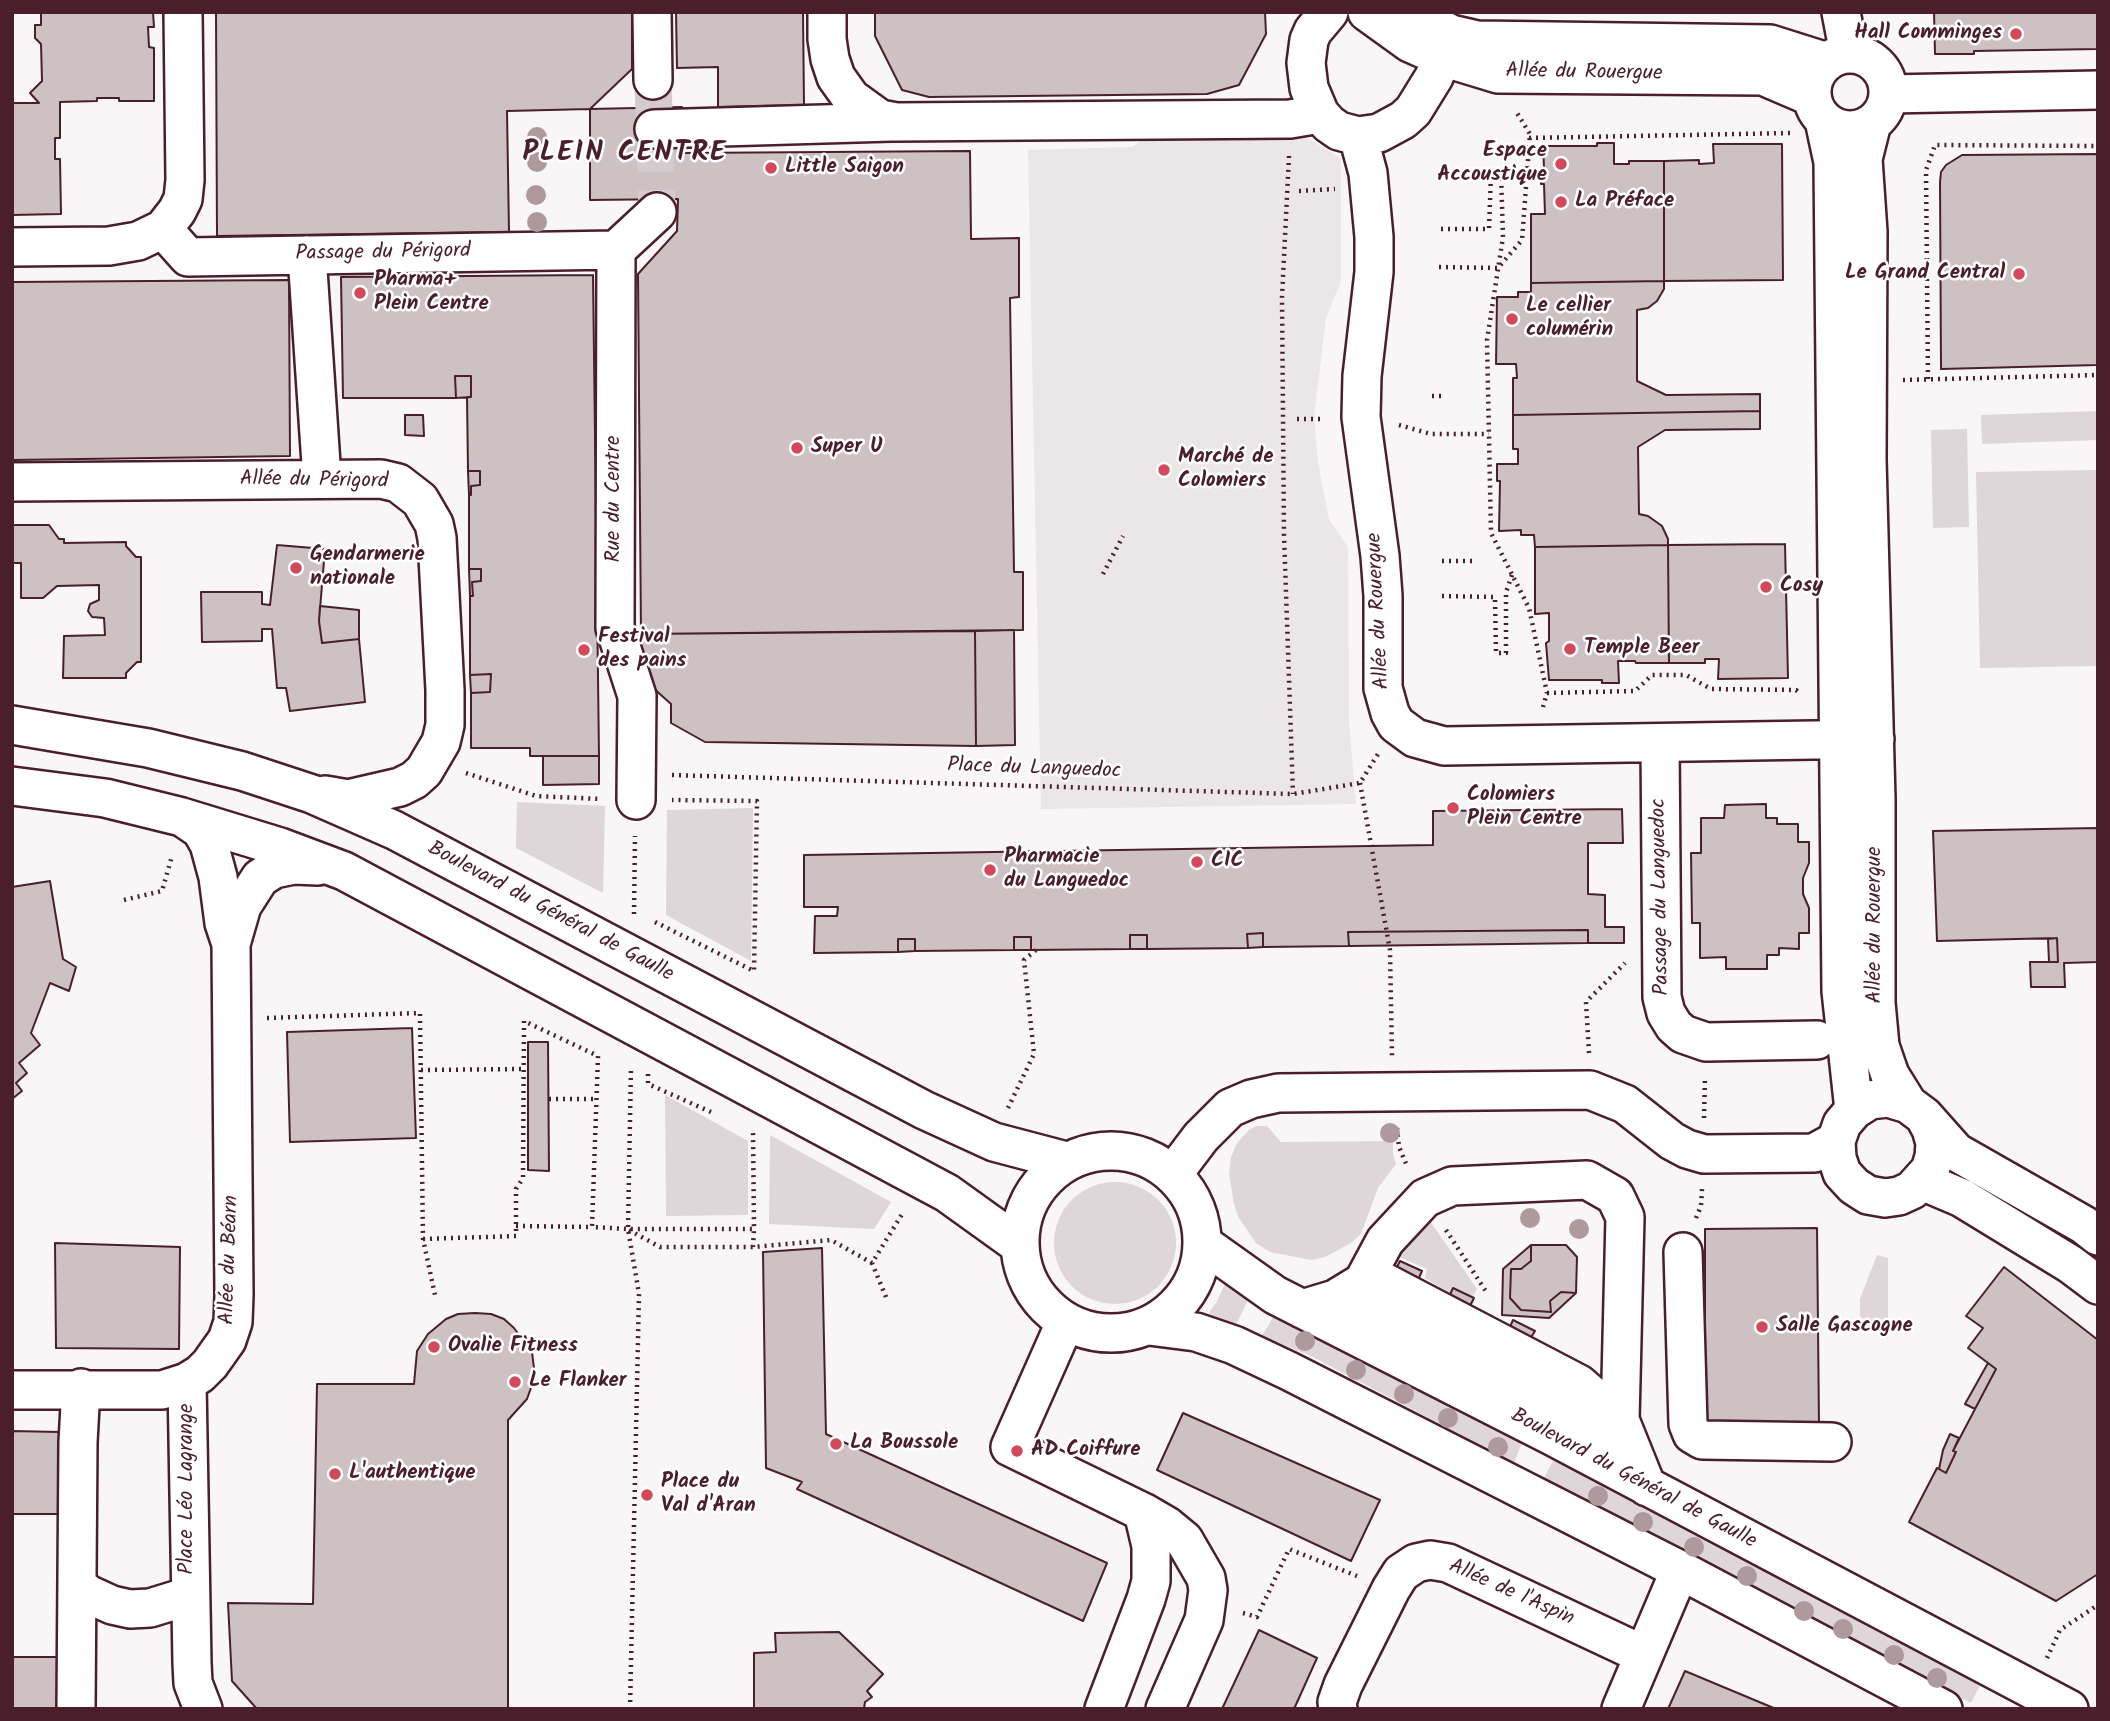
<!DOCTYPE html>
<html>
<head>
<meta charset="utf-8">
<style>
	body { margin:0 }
	#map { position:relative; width:2110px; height:1721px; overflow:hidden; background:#f8f6f7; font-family:Kalam,sans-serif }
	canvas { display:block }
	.frame { position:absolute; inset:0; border:14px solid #4a1f2b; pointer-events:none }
</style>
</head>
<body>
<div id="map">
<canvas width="2110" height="1721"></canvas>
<div class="frame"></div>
</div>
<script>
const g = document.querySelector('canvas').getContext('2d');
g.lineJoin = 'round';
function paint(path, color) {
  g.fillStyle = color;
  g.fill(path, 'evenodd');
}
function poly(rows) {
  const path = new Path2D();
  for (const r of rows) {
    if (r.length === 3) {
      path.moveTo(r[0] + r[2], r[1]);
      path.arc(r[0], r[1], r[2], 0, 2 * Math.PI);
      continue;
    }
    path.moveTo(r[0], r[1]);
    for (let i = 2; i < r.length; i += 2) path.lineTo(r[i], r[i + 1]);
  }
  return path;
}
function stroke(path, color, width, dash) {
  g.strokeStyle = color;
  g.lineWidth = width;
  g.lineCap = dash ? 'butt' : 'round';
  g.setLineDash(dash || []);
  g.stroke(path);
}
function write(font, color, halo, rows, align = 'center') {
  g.font = font + ' Kalam,sans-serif';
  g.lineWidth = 5;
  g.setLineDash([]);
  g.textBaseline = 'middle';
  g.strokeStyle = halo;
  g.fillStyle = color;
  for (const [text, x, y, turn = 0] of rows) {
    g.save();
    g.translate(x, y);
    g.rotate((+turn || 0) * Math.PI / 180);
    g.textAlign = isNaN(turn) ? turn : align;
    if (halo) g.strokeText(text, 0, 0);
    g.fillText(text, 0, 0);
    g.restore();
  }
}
paint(poly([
	[1157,131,1295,131,1341,158,1341,281,1326,318,1314,416,1318,463,1329,519,1348,547,1349,722,1356,804,1041,809,1028,150,1132,147]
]), '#ebe6e8');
paint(poly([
	[2098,411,2098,440,1982,444,1981,415],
	[1967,429,1969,527,1933,528,1931,430],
	[2098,470,2098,666,1980,668,1976,472],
	[517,802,605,806,603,893,516,848],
	[753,808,751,961,666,915,667,810],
	[665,1095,748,1141,748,1215,666,1216],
	[1256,1126,1267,1126,1281,1142,1393,1141,1393,1155,1396,1164,1378,1188,1361,1234,1351,1243,1325,1257,1311,1260,1270,1252,1256,1243,1239,1218,1234,1204,1229,1174,1231,1157,1237,1143,1249,1130],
	[770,1135,891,1202,874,1229,769,1224],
	[1115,1243,61],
	[1428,1218,1477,1289,1473,1296,1453,1287,1450,1293,1425,1278,1427,1269,1397,1256,1401,1247],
	[1877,1255,1888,1258,1888,1339,1860,1316,1860,1299],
	[1225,1284,1248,1300,1235,1327,1213,1319,1210,1316,1210,1311,1216,1303],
	[1275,1314,1522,1443,1514,1463,1311,1356,1262,1336],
	[1554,1459,1982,1682,1971,1703,1543,1480]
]), '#ded6d9');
const building = poly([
	[41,12,153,12,154,27,148,27,149,47,154,48,154,101,119,101,119,98,97,98,97,101,60,102,60,138,55,138,55,159,60,159,61,214,12,215,12,103,39,103,30,93,42,81,41,44,35,38,35,25,41,25,41,12],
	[216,12,632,12,632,69,590,109,507,111,509,232,217,236,216,12],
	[676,12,803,12,804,105,718,107,718,67,677,68,676,12],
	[875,12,1265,12,1266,34,1239,85,1207,94,929,97,902,90,875,36,875,12],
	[1934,12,2098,12,2098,49,1974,51,1974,54,1935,54,1934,12],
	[682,107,682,153,970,151,971,239,1019,238,1019,297,1010,298,1014,572,1023,572,1023,630,641,634,638,274,677,231,678,199,590,200,590,109,682,107],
	[1597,143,1614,143,1614,164,1629,164,1629,161,1664,161,1664,281,1531,283,1531,214,1545,214,1544,184,1541,184,1541,168,1544,168,1543,146,1597,146,1597,143],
	[1713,144,1782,144,1783,280,1664,281,1664,161,1699,160,1699,164,1714,163,1713,144],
	[2098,154,2098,365,1941,369,1940,182,1941,172,1946,165,1962,155,2098,154],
	[593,275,599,756,530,756,530,748,471,748,471,693,490,692,491,674,470,675,470,596,473,596,472,582,481,581,481,569,469,569,469,495,471,495,471,486,480,485,480,471,468,471,467,397,471,397,471,376,455,376,456,398,343,398,341,277,593,275],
	[289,280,290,456,12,460,12,282,289,280],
	[1664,281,1664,289,1657,301,1648,308,1637,310,1637,381,1666,395,1760,394,1760,411,1513,415,1513,378,1517,378,1516,364,1496,364,1497,297,1518,297,1518,292,1531,292,1531,283,1664,281],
	[455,376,471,376,471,397,456,398,455,376],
	[1760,411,1760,429,1665,430,1638,447,1639,514,1648,516,1662,526,1668,539,1668,545,1535,547,1534,535,1521,535,1521,530,1499,531,1500,481,1497,481,1497,464,1518,464,1518,449,1513,449,1513,415,1760,411],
	[405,415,423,415,424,436,405,435,405,415],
	[468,471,480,471,480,485,471,486,471,495,469,495,468,471],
	[12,525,49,525,59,539,64,539,64,543,126,542,126,546,136,557,141,557,141,662,137,662,126,673,126,678,63,678,64,636,105,635,104,618,92,617,88,611,90,604,99,600,99,585,57,586,43,598,21,598,21,563,12,563,12,525],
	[1785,544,1788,678,1718,679,1719,659,1705,659,1705,663,1669,663,1668,545,1785,544],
	[277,545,325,549,319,621,322,643,359,639,365,702,290,711,286,688,277,688,272,629,262,629,262,641,202,642,201,592,262,592,262,604,270,605,277,545],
	[1668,545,1669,663,1636,663,1635,661,1618,661,1619,683,1602,683,1602,680,1549,680,1546,643,1549,641,1549,613,1535,614,1535,547,1668,545],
	[469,569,481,569,481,581,472,582,473,596,470,596,469,569],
	[320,606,359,610,359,639,322,643,319,621,320,606],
	[1014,630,1015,745,976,746,975,631,1014,630],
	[975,631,976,746,705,742,671,723,671,704,641,677,641,634,975,631],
	[491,674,490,692,471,693,470,675,491,674],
	[543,756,599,756,599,784,543,785,543,756],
	[1766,804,1766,818,1777,818,1777,824,1798,824,1798,842,1809,842,1809,863,1803,878,1803,894,1809,908,1809,933,1799,933,1799,949,1779,948,1779,955,1767,955,1767,969,1726,969,1726,957,1700,958,1700,923,1692,923,1691,853,1701,853,1701,818,1724,818,1725,805,1766,804],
	[1622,809,1623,843,1588,843,1588,894,1605,895,1605,927,1624,927,1624,943,1588,943,1588,930,1348,932,1349,946,1263,947,1263,933,1247,934,1248,948,1147,949,1147,935,1130,935,1130,949,1031,950,1031,937,1014,937,1014,950,915,951,915,939,898,939,898,952,814,953,815,916,837,916,838,907,804,907,804,855,1433,845,1433,811,1622,809],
	[2098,828,2098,962,2064,963,2065,987,2031,987,2030,962,2058,962,2057,938,1937,941,1933,831,2098,828],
	[50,881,63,959,76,967,69,991,50,983,31,1033,40,1045,19,1063,27,1073,16,1083,22,1091,12,1099,12,887,50,881],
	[1588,930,1588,943,1349,946,1348,932,1588,930],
	[1263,933,1263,947,1248,948,1247,934,1263,933],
	[1130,935,1147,935,1147,949,1130,949,1130,935],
	[1014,937,1031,937,1031,950,1014,950,1014,937],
	[2057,938,2058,962,2049,962,2048,939,2057,938],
	[898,939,915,939,915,951,898,952,898,939],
	[412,1028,416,1138,290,1142,287,1032,412,1028],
	[528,1042,548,1042,549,1171,528,1170,528,1042],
	[1817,1228,1819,1425,1705,1427,1705,1229,1817,1228],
	[55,1243,180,1247,179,1349,56,1348,55,1243],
	[1531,1245,1566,1245,1577,1257,1576,1293,1561,1292,1550,1301,1551,1312,1521,1310,1510,1298,1511,1269,1521,1269,1531,1261,1531,1245],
	[1531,1245,1531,1261,1521,1269,1511,1269,1510,1298,1521,1310,1551,1312,1550,1301,1561,1292,1576,1293,1549,1318,1502,1315,1503,1269,1531,1245],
	[822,1248,826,1434,1107,1563,1083,1621,797,1489,802,1482,766,1468,763,1252,822,1248],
	[1400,1261,1422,1271,1418,1280,1396,1269,1400,1261],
	[2004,1267,2098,1340,2098,1574,2056,1601,1909,1522,1937,1468,1946,1473,1956,1452,1953,1451,1996,1369,1968,1348,1983,1328,1966,1316,2004,1267],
	[1453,1288,1474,1298,1470,1306,1449,1297,1453,1288],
	[475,1313,491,1314,504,1319,514,1328,532,1352,534,1368,532,1385,527,1399,508,1420,508,1709,257,1709,232,1681,228,1603,313,1604,317,1384,414,1384,417,1351,428,1334,446,1319,458,1314,475,1313],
	[1513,1320,1535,1331,1530,1339,1509,1329,1513,1320],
	[1988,1363,1996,1369,1975,1409,1965,1404,1988,1363],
	[1183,1413,1380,1500,1351,1561,1157,1470,1183,1413],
	[12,1431,60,1432,59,1514,12,1514,12,1431],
	[1950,1434,1959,1438,1953,1451,1956,1452,1946,1473,1939,1469,1943,1450,1950,1434],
	[1259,1630,1317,1658,1294,1709,1222,1709,1259,1630],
	[839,1632,883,1674,867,1691,872,1697,865,1702,864,1709,754,1709,754,1653,776,1652,775,1633,839,1632],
	[12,1657,59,1657,58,1709,12,1709,12,1657],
	[1685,1671,1776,1709,1668,1709,1685,1671]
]);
paint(building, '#cdc1c4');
stroke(building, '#4a1f2b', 2);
stroke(poly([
	[653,80,657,212]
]), '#d5cbce', 37, [37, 18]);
const minor = poly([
	[652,12,653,80],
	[827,12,827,39,830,59,836,77,851,98,880,119,896,122,1290,119,1320,114],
	[1329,12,1313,31,1309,40,1306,63,1309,88,1320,114,1329,124,1339,131,1358,136,1379,133,1403,120,1413,111,1434,77,1451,35],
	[1367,12,1410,43,1442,57,1498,74,1763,76,1812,97],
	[1410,12,1451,34,1477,40,1770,44,1827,62],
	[1841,12,1849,54],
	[1850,92,38],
	[1888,94,2098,90],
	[1824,120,1833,162,1841,991,1854,1110],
	[1872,123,1863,159,1868,232,1867,459,1876,799,1876,1003,1880,1046,1890,1075,1908,1104],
	[654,129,891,122],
	[1358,136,1368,173,1374,237,1374,272,1362,376,1361,417,1380,556,1383,596,1383,688,1390,713,1396,724,1415,738,1444,746,1875,739],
	[163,229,188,257,616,250],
	[12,247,109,246,138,241,163,229,177,211,183,199,185,180,183,12],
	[307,255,322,479],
	[12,482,381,479,398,483,420,500,434,524,437,538,445,690,445,725,441,742,424,771,414,780,400,787,348,799,325,795],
	[12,725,148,748,242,771,312,794,394,830,924,1110,994,1142,1066,1161],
	[1660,743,1662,997,1666,1013,1674,1026,1683,1034,1706,1042,1817,1040],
	[12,786,105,798,182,817,280,847,344,871,947,1193,1018,1244],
	[636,800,637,696,615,628,616,250,657,212],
	[182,817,201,830,209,844,218,877,224,923,231,944,242,906,260,878,274,869,294,865,318,866],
	[1924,1116,1931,1129,1935,1143,1934,1157,1930,1170,1912,1190,1899,1196,1885,1198,1868,1195,1854,1186,1842,1173,1837,1158,1836,1141,1842,1124,1854,1110,1870,1100,1888,1098,1908,1104,1924,1116,1956,1152,2084,1225,2098,1236],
	[1111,1242,91],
	[1173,1174,1201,1137,1230,1108,1251,1099,1278,1093,1590,1090,1625,1104,1672,1141,1687,1149,1704,1154,1814,1153,1836,1141],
	[1922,1181,1962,1198,2070,1264,2098,1285],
	[1202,1243,1275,1295,1552,1436,2069,1709],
	[1683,1252,1688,1424,1692,1434,1702,1440,1832,1442],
	[1363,1282,1382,1281,1579,1384,1620,1420],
	[1302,1309,1335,1299,1363,1282,1385,1241,1425,1198,1452,1186,1587,1180,1615,1196,1625,1217,1620,1420,1647,1487],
	[1317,1309,1365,1308,1563,1413,1602,1447],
	[1065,1323,1010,1447,1143,1512],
	[1149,1326,1196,1332,1234,1345,1289,1371,1680,1570,1943,1709],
	[187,1382,192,1663,193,1683,203,1709],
	[12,1390,162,1390,187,1382,200,1374,210,1364,227,1340,233,1322,234,1295,231,944],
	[78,1586,88,1594,112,1605,130,1609,150,1608,189,1596],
	[76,1709,78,1442,81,1388],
	[1104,1709,1146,1599,1151,1581,1151,1546,1143,1512,1167,1526,1184,1540,1206,1578,1208,1590,1204,1620,1165,1709],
	[1338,1709,1337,1702,1343,1685,1391,1589,1401,1573,1416,1563,1430,1560,1448,1563,1644,1655],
	[1621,1709,1680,1570]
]);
stroke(minor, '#4a1f2b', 42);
stroke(poly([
	[1529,138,1790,133],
	[1289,156,1282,297,1284,535,1293,794],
	[1299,191,1335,189],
	[1441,229,1489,229,1491,174,1501,173,1503,237,1487,340,1491,533,1529,608,1547,693,1543,707],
	[1439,267,1498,268,1522,240,1530,134,1517,113],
	[1928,379,1926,170,1935,145,2098,146],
	[1903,380,2098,375],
	[1432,396,1442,396],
	[1297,419,1324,419],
	[1399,425,1431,434,1489,434],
	[1442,561,1477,561],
	[1103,574,1123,536],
	[1442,596,1495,597,1496,653,1506,653,1506,592,1512,575],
	[1547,693,1635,691,1652,675,1686,675,1711,689,1796,690,1801,694],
	[466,773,536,796,600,799],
	[672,775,1293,794,1360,783,1378,754],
	[1360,783,1390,950,1392,1056],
	[124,900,162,891,172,856],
	[634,914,635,836],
	[655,922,754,971,757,801,672,800],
	[267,1018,420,1013,423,1239,435,1295],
	[1589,1053,1586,1002,1625,963],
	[421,1070,524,1069],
	[648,1074,648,1084,711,1112],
	[549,1099,596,1099],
	[1008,1108,1034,1054,1024,960,1036,950],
	[1704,1118,1705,1077],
	[1397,1128,1399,1147,1407,1166],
	[1696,1218,1701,1206,1702,1189],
	[516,1226,592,1227],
	[629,1230,660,1247,753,1247,831,1240,872,1263],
	[1446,1230,1487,1293],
	[423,1239,516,1236,516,1189,523,1178,524,1021,598,1056,592,1227,628,1229,754,1229,753,1132],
	[753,1247,754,1229],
	[886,1297,872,1263,904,1211],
	[1243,1613,1257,1617,1289,1549,1357,1576],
	[2047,1658,2060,1630,2098,1605],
	[630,1709,639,1294,628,1229,631,1067]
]), '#4a1f2b', 4.5, [2, 5]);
stroke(minor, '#fff', 37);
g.fillStyle = '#ad999e';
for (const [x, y] of [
	[537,137],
	[537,162],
	[536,195],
	[537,222],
	[1390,1133],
	[1530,1218],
	[1579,1229],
	[1305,1341],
	[1356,1370],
	[1404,1394],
	[1448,1418],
	[1498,1447],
	[1598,1496],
	[1643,1522],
	[1694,1547],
	[1747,1576],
	[1804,1611],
	[1843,1629],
	[1894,1655],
	[1937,1678]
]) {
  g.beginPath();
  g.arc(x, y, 10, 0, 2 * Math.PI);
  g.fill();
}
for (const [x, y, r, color] of [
	[2016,34,7,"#d1495b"],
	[1561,164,7,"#d1495b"],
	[771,168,7,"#d1495b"],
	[1561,202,7,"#d1495b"],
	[2019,274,7,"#d1495b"],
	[360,293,7,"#d1495b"],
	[1512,319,7,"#d1495b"],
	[797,448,7,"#d1495b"],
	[1164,470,7,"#d1495b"],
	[296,568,7,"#d1495b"],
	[1766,587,7,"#d1495b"],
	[1570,649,7,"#d1495b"],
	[584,650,7,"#d1495b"],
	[1453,808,7,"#d1495b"],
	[1197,862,7,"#d1495b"],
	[990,870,7,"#d1495b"],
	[1762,1327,7,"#d1495b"],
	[434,1347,7,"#d1495b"],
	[515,1382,7,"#d1495b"],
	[836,1444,7,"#d1495b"],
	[1017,1451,7,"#d1495b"],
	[335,1474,7,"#d1495b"],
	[647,1495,7,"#d1495b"]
]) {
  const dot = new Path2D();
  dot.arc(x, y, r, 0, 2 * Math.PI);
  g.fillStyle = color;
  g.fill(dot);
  stroke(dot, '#fff', 2.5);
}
write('bold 21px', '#4a1f2b', '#fff', [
	["Hall Comminges",2002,34,"right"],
	["Espace",1547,152,"right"],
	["Accoustique",1547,176,"right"],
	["Little Saigon",785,168],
	["La Préface",1575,202],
	["Le Grand Central",2005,274,"right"],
	["Pharma+",374,281],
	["Plein Centre",374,305],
	["Le cellier",1526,307],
	["columérin",1526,331],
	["Super U",811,448],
	["Marché de",1178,458],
	["Colomiers",1178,482],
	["Gendarmerie",310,556],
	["nationale",310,580],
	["Cosy",1780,587],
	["Festival",598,638],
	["des pains",598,662],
	["Temple Beer",1584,649],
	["Colomiers",1467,796],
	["Plein Centre",1467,820],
	["Pharmacie",1004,858],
	["du Languedoc",1004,882],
	["CIC",1211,862],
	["Salle Gascogne",1776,1327],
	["Ovalie Fitness",448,1347],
	["Le Flanker",529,1382],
	["La Boussole",850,1444],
	["AD Coiffure",1031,1451],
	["L'authentique",349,1474],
	["Place du",661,1483],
	["Val d'Aran",661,1507]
], 'left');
write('21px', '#4a1f2b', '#fff', [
	["Allée du Rouergue",1584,74,1],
	["Passage du Périgord",383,254,-1],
	["Allée du Périgord",314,482,1],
	["Rue du Centre",615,499,-90],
	["Allée du Rouergue",1380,611,-93],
	["Place du Languedoc",1034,770,2],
	["Passage du Languedoc",1662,897,-91],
	["Boulevard du Général de Gaulle",550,913,28],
	["Allée du Rouergue",1876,925,-90],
	["Allée du Béarn",231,1260,-88],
	["Boulevard du Général de Gaulle",1633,1480,28],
	["Place Léo Lagrange",188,1489,-90],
	["Allée de l'Aspin",1511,1594,24]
]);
g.letterSpacing = '2px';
write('bold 28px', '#4a1f2b', '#fff', [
	["PLEIN CENTRE",625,155]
]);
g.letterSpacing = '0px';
</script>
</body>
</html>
